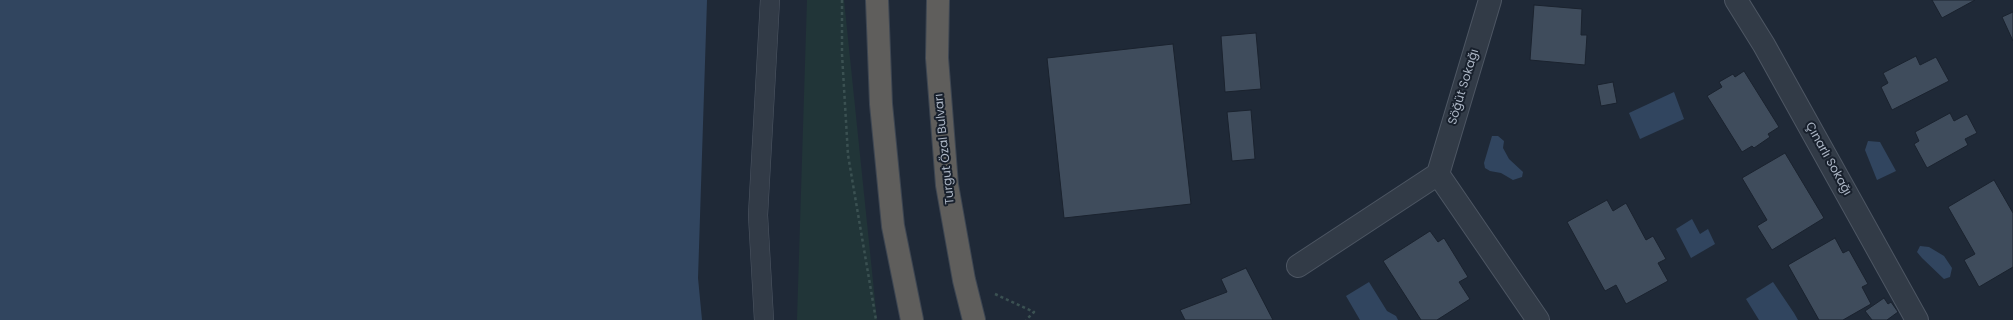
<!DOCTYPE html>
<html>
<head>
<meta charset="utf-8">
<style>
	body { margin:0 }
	canvas { display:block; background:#1f2937 }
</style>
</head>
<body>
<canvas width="2013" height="320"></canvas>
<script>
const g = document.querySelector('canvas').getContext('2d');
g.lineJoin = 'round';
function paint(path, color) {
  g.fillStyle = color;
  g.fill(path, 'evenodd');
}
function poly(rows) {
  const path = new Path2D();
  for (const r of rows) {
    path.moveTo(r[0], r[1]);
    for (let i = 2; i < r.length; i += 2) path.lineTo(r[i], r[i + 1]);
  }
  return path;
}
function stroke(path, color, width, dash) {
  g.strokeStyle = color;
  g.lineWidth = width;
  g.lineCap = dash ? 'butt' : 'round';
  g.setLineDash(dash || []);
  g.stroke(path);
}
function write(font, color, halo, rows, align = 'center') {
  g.font = font + ' Poppins,sans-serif';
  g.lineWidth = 4;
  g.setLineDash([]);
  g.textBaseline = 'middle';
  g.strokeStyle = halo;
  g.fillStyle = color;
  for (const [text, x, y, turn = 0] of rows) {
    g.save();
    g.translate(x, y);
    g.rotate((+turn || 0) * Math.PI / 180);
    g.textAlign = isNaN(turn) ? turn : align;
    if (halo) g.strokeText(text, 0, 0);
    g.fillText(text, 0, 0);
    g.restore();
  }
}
paint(poly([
	[807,0,844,0,877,320,797,320]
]), '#213538');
paint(poly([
	[0,0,707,0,698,278,702,320,0,320],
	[1674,92,1684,119,1640,139,1629,113],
	[1492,136,1498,136,1504,141,1503,148,1509,159,1523,172,1522,177,1513,180,1501,173,1490,171,1485,168,1484,163],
	[1868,141,1880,142,1896,171,1877,180,1865,150],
	[1692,219,1700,234,1708,229,1715,244,1691,258,1676,229],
	[1920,246,1929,247,1944,256,1952,268,1950,277,1944,279,1922,258,1917,252],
	[1369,282,1387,311,1396,316,1398,320,1360,320,1346,296],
	[1773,282,1794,313,1798,320,1759,320,1746,299]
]), '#31455f');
const building = poly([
	[1932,0,1975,0,1942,18,1932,0],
	[1534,5,1582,9,1581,35,1587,35,1585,65,1530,60,1534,5],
	[2013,12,2013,41,2002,17,2013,12],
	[1256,33,1261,89,1225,92,1221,36,1256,33],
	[1173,44,1191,204,1064,218,1047,58,1173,44],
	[1916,56,1920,65,1936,57,1949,81,1892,110,1881,87,1888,83,1883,73,1916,56],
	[1744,71,1779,127,1768,134,1770,137,1754,148,1752,146,1742,152,1707,96,1722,87,1719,82,1733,74,1735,77,1744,71],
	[1613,82,1617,103,1601,106,1597,85,1613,82],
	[1251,110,1255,159,1232,161,1227,112,1251,110],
	[1950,113,1954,121,1967,114,1977,133,1965,139,1968,145,1927,168,1914,144,1919,141,1915,132,1950,113],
	[1785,153,1824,218,1772,250,1757,226,1767,220,1742,178,1785,153],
	[1994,180,2013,213,2013,267,1979,287,1964,260,1975,254,1948,207,1994,180],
	[1607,200,1613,211,1626,203,1646,240,1653,236,1666,259,1658,263,1668,281,1626,304,1616,285,1605,291,1567,222,1607,200],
	[1430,231,1438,242,1444,238,1468,277,1459,282,1470,299,1437,320,1421,320,1383,261,1430,231],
	[1835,238,1843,253,1849,250,1868,284,1862,287,1871,304,1843,320,1819,320,1788,265,1835,238],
	[1246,268,1273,320,1185,320,1180,310,1227,292,1221,279,1246,268],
	[1884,298,1888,304,1891,302,1898,312,1887,320,1872,320,1865,311,1884,298]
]);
paint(building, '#3f4c5c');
stroke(building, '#1a222e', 1);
const pedestrian = poly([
	[764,320,758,215,770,0]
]);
const minor = poly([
	[1490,0,1438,174,1538,320],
	[1736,0,1764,45,1917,320],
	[1298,266,1438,174]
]);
const trunk = poly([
	[877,0,881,104,893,226,912,320],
	[938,0,937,58,947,185,964,280,974,320]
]);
stroke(pedestrian, '#4d5663', 20);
stroke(minor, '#4d5663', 24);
stroke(trunk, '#3d4652', 24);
stroke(poly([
	[842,0,842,54,848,155,876,320],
	[995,294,1034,312,1026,320]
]), '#3b5152', 2.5, [3, 3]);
stroke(pedestrian, '#323b47', 19);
stroke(minor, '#323b47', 22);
stroke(trunk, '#5f5e5c', 22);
write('12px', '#acb6c5', '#18202c', [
	["Söğüt Sokağı",1464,87,-73],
	["Turgut Özal Bulvarı",945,149,-96],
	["Çınarlı Sokağı",1828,159,61]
]);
</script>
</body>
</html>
